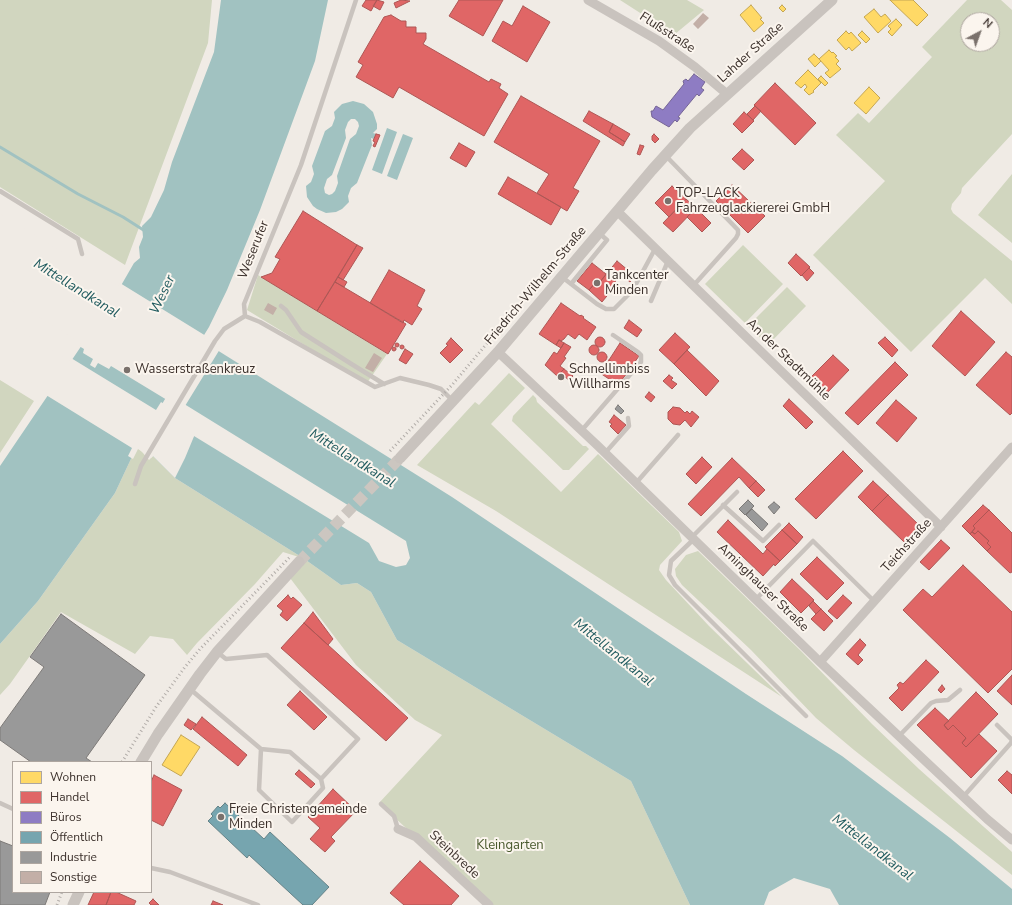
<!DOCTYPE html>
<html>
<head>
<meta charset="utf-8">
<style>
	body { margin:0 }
	#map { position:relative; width:1012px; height:905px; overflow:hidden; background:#f0ebe5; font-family:"Nunito Sans",sans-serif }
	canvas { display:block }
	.legend { position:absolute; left:12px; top:761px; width:140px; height:132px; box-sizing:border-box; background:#fbf5ee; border:1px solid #aea6a0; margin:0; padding:5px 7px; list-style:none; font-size:12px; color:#3b302b }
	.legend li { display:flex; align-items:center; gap:8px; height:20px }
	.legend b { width:20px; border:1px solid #aea6a0 }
	.north { position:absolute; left:960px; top:12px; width:40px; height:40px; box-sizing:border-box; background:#fbf5ee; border:1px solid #aea6a0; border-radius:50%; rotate:41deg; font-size:11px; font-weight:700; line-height:16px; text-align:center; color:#3b302b }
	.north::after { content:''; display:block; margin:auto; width:14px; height:18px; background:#7a716c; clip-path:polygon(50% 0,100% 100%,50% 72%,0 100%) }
</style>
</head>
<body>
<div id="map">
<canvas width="1012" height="905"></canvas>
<ul class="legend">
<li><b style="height:11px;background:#ffd966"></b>Wohnen</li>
<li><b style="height:11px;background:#e06666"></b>Handel</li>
<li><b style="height:11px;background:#8e7cc3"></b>Büros</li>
<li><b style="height:11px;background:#76a5af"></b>Öffentlich</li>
<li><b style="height:11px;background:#999"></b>Industrie</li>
<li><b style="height:11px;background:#c3afa7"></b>Sonstige</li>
</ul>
<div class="north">N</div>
</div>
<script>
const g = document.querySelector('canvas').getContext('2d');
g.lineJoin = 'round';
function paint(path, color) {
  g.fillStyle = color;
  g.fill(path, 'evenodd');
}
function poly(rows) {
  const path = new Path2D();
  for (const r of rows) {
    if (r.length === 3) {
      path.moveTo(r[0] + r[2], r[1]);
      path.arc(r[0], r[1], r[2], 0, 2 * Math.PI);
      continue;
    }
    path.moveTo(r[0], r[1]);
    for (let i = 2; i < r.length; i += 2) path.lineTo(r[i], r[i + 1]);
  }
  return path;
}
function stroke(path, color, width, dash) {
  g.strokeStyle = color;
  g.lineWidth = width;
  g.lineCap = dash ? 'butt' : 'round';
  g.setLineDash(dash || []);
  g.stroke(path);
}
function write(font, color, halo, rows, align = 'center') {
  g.font = font + ' "Nunito Sans",sans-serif';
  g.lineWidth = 4;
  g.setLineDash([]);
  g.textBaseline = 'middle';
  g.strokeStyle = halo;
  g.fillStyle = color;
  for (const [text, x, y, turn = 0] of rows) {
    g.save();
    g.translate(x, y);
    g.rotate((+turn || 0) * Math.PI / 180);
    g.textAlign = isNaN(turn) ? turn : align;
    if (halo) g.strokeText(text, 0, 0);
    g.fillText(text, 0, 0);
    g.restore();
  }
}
paint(poly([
	[0,0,212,0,208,43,125,265,0,187],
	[620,0,687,0,704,10,669,39,662,27],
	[967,0,1001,0,1012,10,1012,134,962,188,961,193,952,204,951,209,953,213,1012,261,1012,304,985,278,911,352,813,255,885,181,836,135,858,113,869,123,932,57,922,47],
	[968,20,992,20,992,44,968,44],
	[1012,174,1012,243,978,215],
	[743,245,783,284,745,323,705,284],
	[258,275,387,354,367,383,247,310],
	[787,287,806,306,768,345,748,326],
	[509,373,525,388,491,424,561,492,598,454,679,532,682,541,660,565,659,570,666,580,709,626,782,697,496,511,417,465,475,402,479,405],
	[0,380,34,401,0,453],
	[533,395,536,398,537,402,583,446,586,446,589,449,569,470,563,470,512,421,513,416],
	[137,446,149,460,153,456,175,478,303,558,341,585,357,583,371,592,397,640,631,781,690,905,489,905,379,803,442,735,415,720,356,665,287,574,302,558,283,552,255,584,197,643,187,655,173,639,150,636,135,654,61,612,10,684,0,695,0,644,38,601,115,493],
	[698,551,801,651,872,724,919,769,1012,852,1012,875,854,750,816,718,751,650,682,585,676,576,675,569,686,555]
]), '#d1d6bf');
paint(poly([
	[221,0,328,0,315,61,260,210,227,290,209,327,201,340,452,497,746,694,842,756,950,838,1012,889,1012,905,839,905,830,889,794,878,769,892,764,905,690,905,631,781,397,640,371,592,357,583,341,585,303,558,175,478,153,456,137,446,115,493,38,601,0,644,0,466,84,342,119,289,134,263,140,258,139,247,143,237,142,226,151,217,164,190,172,162,214,52],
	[168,394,406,541,410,558,406,565,396,567,379,561,369,543,194,436,174,428,155,416],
	[353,101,364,104,373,112,377,124,377,129,373,133,376,134,374,139,371,138,372,145,357,183,351,188,348,196,349,202,342,209,336,212,326,213,317,209,313,206,307,197,306,186,311,182,314,174,312,166,325,131,332,126,335,118,334,112,342,104],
	[351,119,355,119,358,122,359,126,356,134,350,139,337,176,338,183,335,191,332,194,329,195,325,193,324,188,327,179,332,175,346,138,345,130,348,122],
	[387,128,397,132,382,174,372,170],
	[403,134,413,138,397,180,387,176]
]), '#a1c2c1');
paint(poly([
	[0,214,118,286,120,283,206,336,204,339,220,349,185,406,169,397,167,400,111,366,109,369,98,363,95,368,90,365,93,359,83,353,84,349,79,346,81,343,0,293],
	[0,319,69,361,71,358,156,410,161,402,164,404,157,416,174,427,195,434,185,458,175,478,153,456,151,458,138,449,133,459,128,456,132,448,46,395,47,393,0,363]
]), '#f0ebe5');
const homes = poly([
	[890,0,913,0,928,15,917,26,890,0],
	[751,5,762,18,760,19,764,23,754,32,740,15,751,5],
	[782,5,786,9,783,12,779,8,782,5],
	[874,9,881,17,885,14,891,21,878,33,864,17,874,9],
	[896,19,902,25,892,36,888,32,891,29,888,26,896,19],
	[846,31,849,34,851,32,861,43,852,51,849,47,846,50,837,40,846,31],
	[862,31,870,39,866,43,858,35,862,31],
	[829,50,832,53,833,52,837,56,835,57,839,61,836,64,841,69,830,78,825,73,829,70,819,59,829,50],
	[814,54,821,61,815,67,808,59,814,54],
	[808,70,821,83,813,91,814,92,809,95,804,90,807,87,805,84,801,88,795,83,808,70],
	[821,76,828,83,825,86,818,79,821,76],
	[869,87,880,98,866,114,854,103,869,87],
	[181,735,200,747,181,776,162,765,181,735]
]);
paint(homes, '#ffd966');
stroke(homes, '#c4a654', 1);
const shops = poly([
	[366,0,377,0,371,11,362,6,366,0],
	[377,0,384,2,380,10,373,6,377,0],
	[401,0,410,1,396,8,394,3,401,0],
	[459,0,503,0,483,36,449,16,459,0],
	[523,6,550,22,527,62,492,41,503,21,512,26,523,6],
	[391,15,401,21,406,21,406,27,416,27,416,33,426,33,426,39,423,44,489,82,491,79,501,84,499,88,508,94,484,136,399,87,393,98,356,77,363,65,358,62,384,17,391,15],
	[775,83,816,123,795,145,754,105,775,83],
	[521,96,600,141,573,188,579,191,567,211,537,193,549,174,494,142,521,96],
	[755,106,761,111,753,120,747,114,755,106],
	[589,111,613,124,609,132,625,142,623,146,583,121,589,111],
	[744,112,754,121,742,133,733,124,744,112],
	[613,124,630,134,625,142,609,132,613,124],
	[376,134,380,135,375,147,373,146,375,142,373,141,376,134],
	[654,134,659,139,655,143,652,140,652,136,654,134],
	[459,143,475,152,466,167,450,158,459,143],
	[640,145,644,146,640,155,637,154,640,145],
	[742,149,754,160,744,170,732,159,742,149],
	[508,177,561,207,551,225,498,194,508,177],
	[732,185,765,216,748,233,716,201,732,185],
	[672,186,686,199,669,217,655,203,672,186],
	[686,199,696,208,673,232,663,223,686,199],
	[696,208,711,223,702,232,687,217,696,208],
	[303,211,357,245,317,311,261,277,272,273,280,259,275,257,303,211],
	[357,245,363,248,343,280,338,277,357,245],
	[796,254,810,267,801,276,788,263,796,254],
	[617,261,635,276,630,282,624,277,622,280,619,277,609,289,611,291,602,302,589,290,598,280,600,282,617,261],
	[592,263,606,274,600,282,598,280,589,290,577,281,592,263],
	[809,268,814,273,807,281,802,275,809,268],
	[389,270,425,290,417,306,422,309,412,325,404,320,403,323,370,303,389,270],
	[338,277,347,282,344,287,335,282,338,277],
	[335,282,406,324,388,354,317,311,335,282],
	[561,303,580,316,581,315,584,317,583,318,596,327,587,340,579,334,575,339,568,334,564,339,561,341,559,340,556,345,539,334,561,303],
	[961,311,995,342,965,376,932,346,961,311],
	[629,320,642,330,637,337,624,328,629,320],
	[675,333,690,347,674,364,659,350,675,333],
	[885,337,898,350,892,357,878,343,885,337],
	[600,342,5],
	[451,338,463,350,450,363,440,353,448,345,446,344,451,338],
	[559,340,564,343,561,348,556,345,559,340],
	[397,345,2],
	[564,343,571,347,564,357,566,358,560,366,564,369,557,376,545,365,554,352,557,354,564,343],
	[620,343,639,356,627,373,609,360,620,343],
	[402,347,2],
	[594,350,5],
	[394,349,2],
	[405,349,413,354,406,364,399,360,405,349],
	[687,350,719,381,706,396,674,364,687,350],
	[1006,352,1012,357,1012,413,1010,415,976,385,1006,352],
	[602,357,5],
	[833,355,849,370,826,394,810,378,833,355],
	[609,360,627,373,618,385,600,373,609,360],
	[895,362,908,375,858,425,845,413,895,362],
	[564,369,573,376,569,380,565,377,562,381,557,376,564,369],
	[669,375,673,378,671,380,677,384,672,389,663,381,669,375],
	[649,392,655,397,651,402,645,397,649,392],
	[789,399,813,422,806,429,783,406,789,399],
	[896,400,917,418,897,442,876,423,896,400],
	[673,407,680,408,685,413,687,411,690,414,692,411,699,417,691,427,685,420,680,425,673,424,668,419,668,412,673,407],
	[614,415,626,425,618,434,610,426,612,424,609,422,614,415],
	[843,451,863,471,816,519,795,499,843,451],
	[702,457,712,467,696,484,686,474,702,457],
	[732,458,756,481,749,488,739,477,701,516,688,504,732,458],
	[756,481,765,490,758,497,749,488,756,481],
	[873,481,888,495,872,511,858,497,873,481],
	[888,495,920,526,904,542,872,511,888,495],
	[983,505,989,510,973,526,975,528,970,534,962,526,983,505],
	[989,510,1012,533,1012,572,1010,573,987,551,991,547,987,543,989,541,978,531,975,534,972,532,975,528,973,526,989,510],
	[728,520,763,554,767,549,780,561,775,566,774,564,763,576,717,532,728,520],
	[789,523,803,537,797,544,782,530,789,523],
	[782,530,797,544,780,561,765,547,782,530],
	[978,531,989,541,987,543,991,547,987,551,970,534,972,532,975,534,978,531],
	[941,540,950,548,929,570,920,562,941,540],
	[817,557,844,583,827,600,800,574,817,557],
	[963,565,1012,612,1012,669,988,693,903,610,923,589,932,597,963,565],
	[792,579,814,600,801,613,780,592,792,579],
	[288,595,291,599,293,597,302,605,287,621,280,615,283,611,277,606,288,595],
	[843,595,852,603,837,619,828,611,843,595],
	[813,601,821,609,816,614,809,606,813,601],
	[821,609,833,621,824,631,811,619,821,609],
	[313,612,333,639,328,645,304,623,313,612],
	[304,623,408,718,386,741,281,648,304,623],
	[860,639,866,645,858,655,863,660,858,665,846,654,860,639],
	[926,660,939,672,902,711,889,698,899,688,897,685,900,682,903,684,926,660],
	[1012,675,1012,705,997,691,1012,675],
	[942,685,945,689,941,693,938,690,942,685],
	[300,691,327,717,314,730,287,705,300,691],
	[976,692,998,714,966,747,962,743,966,738,953,725,948,730,944,725,976,692],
	[935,708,949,721,944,725,948,730,953,725,966,738,962,743,966,747,979,734,997,751,971,778,917,725,935,708],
	[202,717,247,755,238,766,193,729,202,717],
	[188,719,196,724,191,730,184,725,188,719],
	[299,770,315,784,311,788,295,774,299,770],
	[1007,771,1012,775,1012,794,998,780,1007,771],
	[154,775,182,790,163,826,151,820,151,782,154,775],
	[333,789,356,811,331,837,335,841,325,852,310,839,320,828,308,817,333,789],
	[420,861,459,896,451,905,404,905,390,893,420,861],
	[94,892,111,892,106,905,88,905,94,892],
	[111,892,116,892,136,901,134,905,106,905,111,892],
	[153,899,159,905,151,905,149,903,153,899],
	[213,901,223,905,211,905,213,901]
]);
paint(shops, '#e06666');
stroke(shops, '#ae5654', 1);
const offices = poly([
	[694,74,705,82,701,88,704,90,699,96,697,94,678,117,680,118,677,122,675,120,669,127,652,117,651,111,653,111,656,106,663,110,684,84,683,81,686,79,688,81,694,74]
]);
paint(offices, '#8e7cc3');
stroke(offices, '#756595', 1);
const public = poly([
	[225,803,264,839,270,832,329,887,312,905,303,905,249,855,247,858,208,821,213,816,211,814,218,806,220,808,225,803]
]);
paint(public, '#76a5af');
stroke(public, '#648287', 1);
const industry = poly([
	[618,405,624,411,621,414,615,409,618,405],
	[748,500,754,506,745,515,739,509,748,500],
	[774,502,780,507,774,514,768,507,774,502],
	[752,509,768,524,762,531,746,515,752,509],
	[61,614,145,675,86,758,92,762,31,762,0,740,0,728,44,667,30,657,61,614],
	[0,841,13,846,13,892,50,892,45,905,0,905,0,841]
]);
paint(industry, '#999');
stroke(industry, '#7d7a78', 1);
stroke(poly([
	[0,147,78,194,123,217,145,231]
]), '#a1c2c1', 3);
paint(poly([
	[703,13,709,18,698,29,693,24],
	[268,303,277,308,273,315,264,310],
	[374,353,382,358,373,372,365,368]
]), '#c3afa7');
stroke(poly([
	[299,562,400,458]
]), '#ccc6c0', 11, [11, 5.5]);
stroke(poly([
	[666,156,738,230,738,234,736,238,693,286],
	[0,191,78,239,82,254],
	[562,277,597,304,606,309,614,309,628,295,636,284,655,249],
	[571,284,607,240,599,233],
	[651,301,668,261],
	[281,306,286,310,301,332,353,365,384,384],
	[245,316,244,304,301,165,356,0],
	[245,316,260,322,375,387,400,378,429,385,441,389,452,400],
	[582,430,641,362,641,355,638,352,613,335],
	[605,453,629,426,628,418],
	[636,483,678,435],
	[135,484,141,466,215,341,224,329,245,316],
	[723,505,763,541,779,525],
	[692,537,737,492],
	[694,539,671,561,669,575,675,585,806,716],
	[756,599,813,541,874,601],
	[217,652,226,659,267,655,358,739,321,779,290,752,261,749],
	[190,689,261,749,259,790,292,822,323,788,321,779],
	[899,736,931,703,936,701,948,700,960,690],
	[963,797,1011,743,1012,740,997,725],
	[0,803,13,809],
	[381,804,394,816,398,829],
	[151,868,170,872,258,905]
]), '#c9c3be', 4.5);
stroke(poly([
	[588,0,659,41,695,67,727,94],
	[617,211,941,527],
	[498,352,598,446,820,662,987,819,1012,840],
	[820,662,1012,447],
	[398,829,416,837,489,905]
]), '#c9c3be', 9);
stroke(poly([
	[400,458,498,352,652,170,690,128,832,0],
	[141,762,158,734,200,674,217,652,299,562],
	[73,905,79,892]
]), '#c9c3be', 11);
stroke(poly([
	[390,451,452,385,510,316],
	[122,762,156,707,185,667,200,649,290,557],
	[57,905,62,892]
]), '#b1aca8', 3, [1, 3]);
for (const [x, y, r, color] of [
	[668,201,4,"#7a716c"],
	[597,283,4,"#7a716c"],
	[127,370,4,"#7a716c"],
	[561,377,4,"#7a716c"],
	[221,817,4,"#7a716c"]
]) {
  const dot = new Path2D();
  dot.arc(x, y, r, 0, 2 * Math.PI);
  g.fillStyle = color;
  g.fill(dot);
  stroke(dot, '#fbf5ee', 1.5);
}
write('13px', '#3b302b', '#fbf5ee', [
	["Flußstraße",667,33,33],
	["Lahder Straße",751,53,-42],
	["Weserufer",254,250,-68],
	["Friedrich-Wilhelm-Straße",536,286,-50],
	["An der Stadtmühle",788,360,44],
	["Teichstraße",907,546,-48],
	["Aminghauser Straße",763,588,44],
	["Steinbrede",454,855,43]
]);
write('13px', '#3b302b', '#fbf5ee', [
	["TOP-LACK",676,194],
	["Fahrzeuglackiererei GmbH",676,209],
	["Tankcenter",605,276],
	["Minden",605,291],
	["Wasserstraßenkreuz",135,370],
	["Schnellimbiss",569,370],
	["Willharms",569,385],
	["Freie Christengemeinde",229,810],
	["Minden",229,825]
], 'left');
write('13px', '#4a5a2e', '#fbf5ee', [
	["Kleingarten",510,846]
]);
write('italic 14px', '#1f5a5e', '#fbf5ee', [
	["Mittellandkanal",76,289,32],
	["Weser",163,295,-65],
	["Mittellandkanal",352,459,32],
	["Mittellandkanal",613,653,39],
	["Mittellandkanal",872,848,38]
]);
</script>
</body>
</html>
